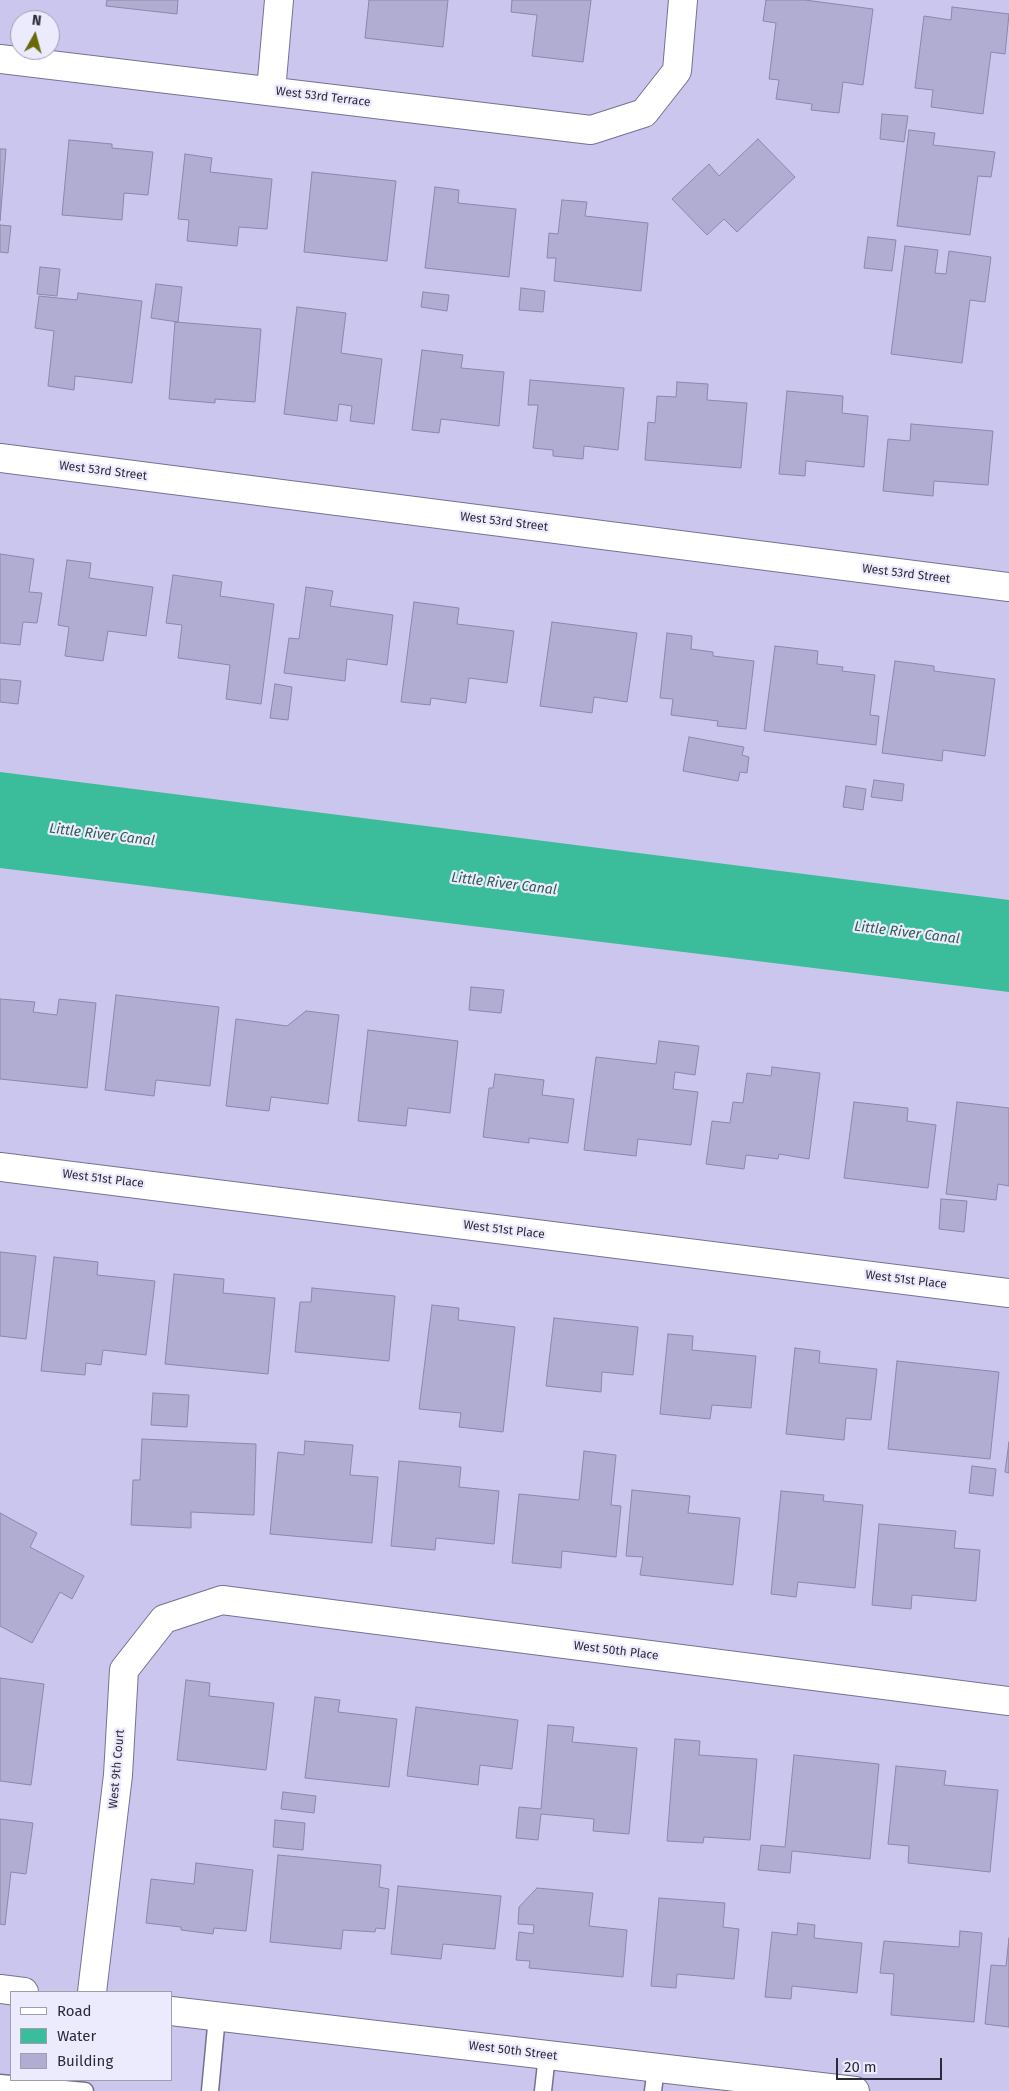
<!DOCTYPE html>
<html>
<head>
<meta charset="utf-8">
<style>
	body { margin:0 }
	#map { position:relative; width:1009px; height:2091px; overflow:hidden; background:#cbc6ed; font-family:"Fira Sans",sans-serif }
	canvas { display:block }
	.legend { position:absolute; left:10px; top:1991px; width:162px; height:90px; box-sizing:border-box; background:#eceafd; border:1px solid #9f9dae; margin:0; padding:6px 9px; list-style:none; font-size:15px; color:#2c2938 }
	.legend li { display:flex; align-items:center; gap:10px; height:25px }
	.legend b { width:25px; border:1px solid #9f9dae }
	.north { position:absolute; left:10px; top:10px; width:50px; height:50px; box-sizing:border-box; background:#eceafd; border:1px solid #9f9dae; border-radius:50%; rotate:7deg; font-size:14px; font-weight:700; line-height:20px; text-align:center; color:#2c2938 }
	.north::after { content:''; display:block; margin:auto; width:18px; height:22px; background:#686a09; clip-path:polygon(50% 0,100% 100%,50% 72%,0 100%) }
	.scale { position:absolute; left:836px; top:2058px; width:106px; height:22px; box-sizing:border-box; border:2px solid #2c2938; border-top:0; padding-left:6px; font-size:15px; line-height:18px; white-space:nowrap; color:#2c2938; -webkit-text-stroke:4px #eceafd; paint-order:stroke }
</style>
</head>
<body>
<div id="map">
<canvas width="1009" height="2091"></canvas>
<ul class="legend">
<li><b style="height:6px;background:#fff"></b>Road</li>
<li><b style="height:14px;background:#3bbc9a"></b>Water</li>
<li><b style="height:14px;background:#b1acd1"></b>Building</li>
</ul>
<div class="north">N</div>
<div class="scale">20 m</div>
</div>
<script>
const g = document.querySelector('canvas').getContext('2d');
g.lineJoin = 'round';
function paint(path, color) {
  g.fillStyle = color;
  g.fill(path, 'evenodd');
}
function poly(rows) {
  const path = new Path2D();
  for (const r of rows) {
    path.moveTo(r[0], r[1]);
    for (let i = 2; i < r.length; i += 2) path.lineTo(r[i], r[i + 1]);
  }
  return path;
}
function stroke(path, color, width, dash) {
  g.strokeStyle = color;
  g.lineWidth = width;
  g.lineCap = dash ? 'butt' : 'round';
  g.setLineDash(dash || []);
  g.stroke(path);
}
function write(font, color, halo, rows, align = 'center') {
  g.font = font + ' "Fira Sans",sans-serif';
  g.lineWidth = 4.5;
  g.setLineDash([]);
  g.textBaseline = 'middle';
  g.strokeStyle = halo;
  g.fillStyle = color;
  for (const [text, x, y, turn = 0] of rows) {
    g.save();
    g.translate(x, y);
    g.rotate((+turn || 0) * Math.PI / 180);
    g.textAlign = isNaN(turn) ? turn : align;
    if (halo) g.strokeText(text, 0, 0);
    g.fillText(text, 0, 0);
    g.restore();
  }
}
paint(poly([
	[0,772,1009,900,1009,992,0,868]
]), '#3bbc9a');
const building = poly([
	[107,0,178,0,177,14,106,6,107,0],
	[369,0,448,0,443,47,365,38,369,0],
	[512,0,591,0,583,62,532,56,537,15,511,12,512,0],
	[766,0,805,0,873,9,863,85,843,82,839,113,811,110,812,104,776,99,779,80,769,79,776,23,763,21,766,0],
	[952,7,1009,14,1005,54,991,52,983,114,931,107,933,90,915,88,924,16,951,20,952,7],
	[882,114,908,116,904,142,880,139,882,114],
	[909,130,935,133,933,145,995,152,991,177,978,176,970,235,897,226,909,130],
	[758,139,795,177,737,232,724,219,707,235,672,199,709,164,719,176,758,139],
	[69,140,112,144,112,148,153,152,148,195,124,193,122,220,62,215,69,140],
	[0,149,6,149,0,221,0,149],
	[185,154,212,158,210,172,272,179,267,229,239,227,237,246,187,241,189,220,178,219,185,154],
	[312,172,396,181,387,261,304,252,312,172],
	[435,187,459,190,458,203,516,209,509,277,425,268,435,187],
	[562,200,587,202,585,216,648,223,641,291,554,281,556,258,547,258,549,233,558,234,562,200],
	[0,225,11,226,8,253,0,252,0,225],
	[868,237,896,240,892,271,864,268,868,237],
	[905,246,938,250,935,273,946,274,949,251,991,257,985,302,970,300,962,363,891,354,905,246],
	[40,267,60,269,57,296,37,294,40,267],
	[156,284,182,287,178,322,151,318,156,284],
	[521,288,545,291,543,312,519,310,521,288],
	[423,292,449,295,447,311,421,307,423,292],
	[78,293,142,301,132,383,75,376,74,390,48,386,54,331,35,328,39,296,77,300,78,293],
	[297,307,346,313,341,353,382,359,374,424,350,421,352,406,339,404,337,421,284,414,297,307],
	[175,322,261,329,255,402,215,399,215,403,169,399,175,322],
	[422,350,463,355,461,368,504,372,499,426,441,419,439,433,412,430,422,350],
	[530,380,624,388,618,450,584,446,583,459,553,456,553,450,533,448,538,405,528,405,530,380],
	[677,382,708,384,707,400,747,403,741,468,645,460,648,422,655,423,657,396,676,397,677,382],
	[787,391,843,396,842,413,868,416,864,467,806,461,805,476,779,474,787,391],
	[911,424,993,431,988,485,934,481,933,496,883,491,888,439,910,441,911,424],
	[0,554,34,559,29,592,42,593,37,623,23,622,20,645,0,643,0,554],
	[67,560,91,563,89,578,153,587,146,636,108,631,103,661,65,656,69,627,58,625,67,560],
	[173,575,222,582,220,596,274,604,261,704,226,699,230,665,178,658,182,625,166,623,173,575],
	[306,587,333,591,330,606,393,615,387,665,347,659,345,681,284,673,289,638,299,639,306,587],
	[414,602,459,608,457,624,514,631,507,683,469,678,466,703,431,698,430,705,401,702,414,602],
	[552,622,637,633,627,702,594,697,592,713,540,706,552,622],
	[667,633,692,636,691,649,713,652,713,656,754,661,746,729,717,726,718,721,671,715,673,699,660,698,667,633],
	[775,646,818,651,817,664,843,667,842,671,875,675,870,715,879,716,876,745,764,731,775,646],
	[895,661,934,666,934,671,995,679,985,756,943,750,942,761,882,753,895,661],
	[0,679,21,681,18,704,0,702,0,679],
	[275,684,292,687,288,720,270,718,275,684],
	[689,737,744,747,742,755,749,757,747,773,740,772,738,781,683,771,689,737],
	[874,780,904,784,902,801,871,797,874,780],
	[846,786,866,789,863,810,843,807,846,786],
	[471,987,504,990,501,1013,469,1010,471,987],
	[116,995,219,1007,210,1086,156,1080,154,1096,105,1090,116,995],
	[0,999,35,1002,33,1012,57,1015,59,999,96,1003,87,1088,0,1079,0,999],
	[306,1011,339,1015,328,1104,271,1097,269,1111,226,1106,236,1019,287,1026,306,1011],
	[368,1030,458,1041,450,1113,408,1108,406,1126,358,1121,368,1030],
	[659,1041,699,1046,695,1075,675,1072,673,1089,698,1092,691,1145,638,1139,636,1156,584,1150,596,1057,656,1064,659,1041],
	[772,1067,820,1073,809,1159,779,1154,778,1159,746,1155,744,1169,706,1164,712,1121,730,1123,733,1102,743,1103,747,1073,771,1076,772,1067],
	[495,1074,544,1080,542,1095,574,1099,568,1143,529,1138,529,1143,483,1137,489,1088,493,1088,495,1074],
	[854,1102,908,1108,907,1121,936,1125,928,1188,844,1178,854,1102],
	[957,1102,1009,1108,1009,1186,998,1184,996,1200,946,1194,957,1102],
	[941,1199,967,1201,964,1232,939,1229,941,1199],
	[0,1252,36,1256,26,1339,0,1336,0,1252],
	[54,1257,98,1262,97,1275,155,1281,146,1355,103,1350,101,1365,86,1363,85,1375,41,1371,54,1257],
	[174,1274,224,1279,223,1293,275,1298,268,1374,165,1364,174,1274],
	[312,1288,395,1296,389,1361,295,1352,300,1302,311,1302,312,1288],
	[432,1305,459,1308,458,1320,515,1327,503,1432,459,1427,461,1413,419,1409,432,1305],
	[554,1318,638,1327,633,1375,602,1372,601,1392,546,1386,554,1318],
	[668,1334,693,1336,692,1350,756,1356,751,1408,712,1405,710,1419,660,1414,668,1334],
	[795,1348,820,1351,819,1363,877,1369,871,1420,846,1418,844,1440,786,1434,795,1348],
	[897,1361,999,1372,990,1459,888,1449,897,1361],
	[153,1393,189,1395,187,1427,151,1425,153,1393],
	[142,1439,256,1444,254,1515,191,1512,191,1528,131,1525,133,1480,140,1480,142,1439],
	[305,1441,353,1445,350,1475,378,1477,372,1543,270,1534,278,1452,304,1455,305,1441],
	[1009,1442,1009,1473,1005,1472,1009,1442],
	[584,1451,616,1455,611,1505,621,1506,616,1557,562,1551,561,1568,512,1563,519,1494,579,1500,584,1451],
	[399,1461,461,1467,459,1487,499,1491,494,1544,436,1538,435,1550,391,1546,399,1461],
	[972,1466,996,1469,993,1496,969,1493,972,1466],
	[632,1490,690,1496,688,1513,740,1518,733,1585,640,1575,643,1557,626,1556,632,1490],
	[781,1491,824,1495,823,1501,863,1505,855,1588,798,1582,796,1597,771,1594,781,1491],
	[0,1513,37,1533,30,1547,84,1576,72,1599,60,1592,32,1643,0,1626,0,1513],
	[879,1524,956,1531,954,1548,980,1550,976,1601,912,1595,911,1609,872,1605,879,1524],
	[0,1678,44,1684,31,1785,0,1781,0,1678],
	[186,1680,210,1683,209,1696,274,1703,266,1770,177,1760,186,1680],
	[315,1697,340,1700,338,1712,397,1719,389,1787,305,1778,315,1697],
	[416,1707,518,1720,512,1769,480,1765,478,1785,407,1776,416,1707],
	[548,1725,574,1727,572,1742,637,1748,629,1834,593,1831,594,1819,541,1814,538,1840,516,1838,519,1807,541,1809,548,1725],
	[675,1739,700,1741,699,1755,757,1759,750,1840,704,1837,703,1843,667,1841,675,1739],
	[794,1755,879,1764,870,1859,792,1851,790,1873,758,1870,761,1845,785,1847,794,1755],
	[896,1766,946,1771,944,1785,998,1790,990,1872,908,1863,909,1846,888,1844,896,1766],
	[283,1792,316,1796,314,1813,281,1809,283,1792],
	[0,1819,33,1823,26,1874,11,1872,5,1925,0,1924,0,1819],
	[275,1820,305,1823,303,1850,273,1847,275,1820],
	[278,1855,381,1865,379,1887,389,1889,385,1929,376,1928,375,1932,343,1930,341,1949,270,1942,278,1855],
	[196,1863,253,1870,246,1931,214,1928,213,1934,181,1930,181,1927,146,1923,151,1879,194,1884,196,1863],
	[398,1886,501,1896,495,1949,443,1944,441,1959,391,1954,398,1886],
	[537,1888,593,1893,589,1926,627,1930,623,1977,529,1968,530,1961,516,1960,519,1932,533,1934,534,1925,518,1924,519,1907,537,1888],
	[659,1898,725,1903,723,1927,739,1929,734,1979,677,1974,676,1988,651,1986,659,1898],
	[798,1923,815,1925,814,1938,862,1943,857,1993,792,1986,791,1999,765,1997,772,1932,797,1935,798,1923],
	[960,1931,982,1933,974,2022,891,2015,894,1974,880,1973,884,1941,959,1947,960,1931],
	[1009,1938,1009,2027,985,2024,991,1965,1006,1966,1009,1938]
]);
paint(building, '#b1acd1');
stroke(building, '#8c87ab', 1);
const lane = poly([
	[0,2083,85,2091],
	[210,2091,217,2016],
	[543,2091,547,2055],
	[653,2091,656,2068]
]);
const street = poly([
	[0,59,591,130,644,113,677,71,683,0],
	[271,91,279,0],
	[0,1167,1009,1293],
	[0,1989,24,1992],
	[92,1992,118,1775,124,1670,164,1619,222,1600,1009,1701],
	[171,2011,855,2091]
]);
const secondary = poly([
	[0,458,1009,587]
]);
stroke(lane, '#767193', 19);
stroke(street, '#767193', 30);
stroke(secondary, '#767193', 30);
stroke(lane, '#fff', 16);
stroke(street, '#fff', 28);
stroke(secondary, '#fff', 28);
write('12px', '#2c2938', '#eceafd', [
	["West 53rd Terrace",323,97,7],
	["West 53rd Street",103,471,7],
	["West 53rd Street",504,522,7],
	["West 53rd Street",906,574,7],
	["West 51st Place",103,1179,7],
	["West 51st Place",504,1230,7],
	["West 51st Place",906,1280,7],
	["West 50th Place",616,1651,7],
	["West 9th Court",117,1769,-85],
	["West 50th Street",513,2051,7]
]);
write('italic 14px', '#2b5e4e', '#eceafd', [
	["Little River Canal",102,835,7],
	["Little River Canal",504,884,7],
	["Little River Canal",907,933,7]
]);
</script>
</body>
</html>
